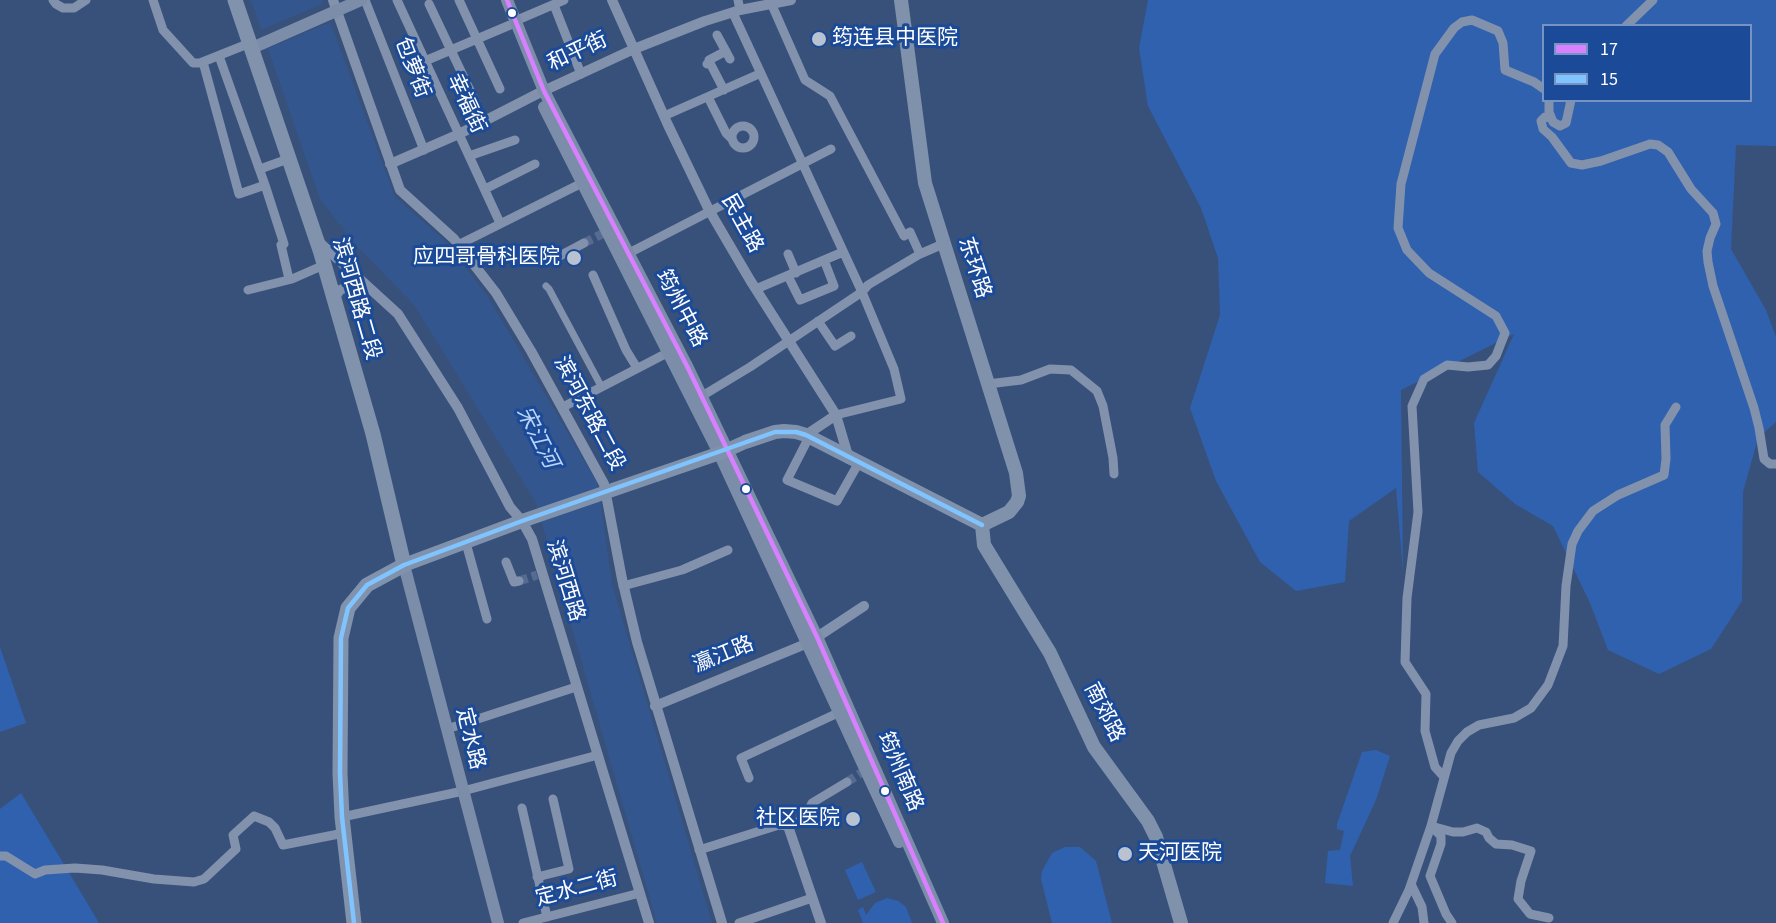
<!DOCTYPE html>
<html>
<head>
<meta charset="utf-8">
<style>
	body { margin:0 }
	#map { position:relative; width:1776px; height:923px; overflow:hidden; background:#38517b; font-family:"Source Sans 3",sans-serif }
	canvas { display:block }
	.legend { position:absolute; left:1542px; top:24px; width:210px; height:78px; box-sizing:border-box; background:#1b4b98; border:2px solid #7693c1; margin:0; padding:8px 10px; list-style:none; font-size:18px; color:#fff }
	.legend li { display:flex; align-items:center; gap:12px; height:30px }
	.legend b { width:30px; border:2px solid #7693c1 }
</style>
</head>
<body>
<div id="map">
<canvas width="1776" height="923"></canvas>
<ul class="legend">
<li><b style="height:8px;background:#d880ff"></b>17</li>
<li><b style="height:8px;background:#80c4ff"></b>15</li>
</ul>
</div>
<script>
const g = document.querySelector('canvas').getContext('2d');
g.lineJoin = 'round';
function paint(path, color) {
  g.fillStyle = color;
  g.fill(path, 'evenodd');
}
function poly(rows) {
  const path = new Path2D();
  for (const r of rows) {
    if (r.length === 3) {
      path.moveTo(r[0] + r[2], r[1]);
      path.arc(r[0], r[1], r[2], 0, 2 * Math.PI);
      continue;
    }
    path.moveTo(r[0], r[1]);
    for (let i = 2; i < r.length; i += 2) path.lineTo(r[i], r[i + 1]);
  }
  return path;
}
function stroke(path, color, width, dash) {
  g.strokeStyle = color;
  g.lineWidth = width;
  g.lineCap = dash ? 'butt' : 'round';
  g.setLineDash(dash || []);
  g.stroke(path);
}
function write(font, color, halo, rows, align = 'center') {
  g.font = font + ' "Source Sans 3","Noto Sans SC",sans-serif';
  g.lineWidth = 6;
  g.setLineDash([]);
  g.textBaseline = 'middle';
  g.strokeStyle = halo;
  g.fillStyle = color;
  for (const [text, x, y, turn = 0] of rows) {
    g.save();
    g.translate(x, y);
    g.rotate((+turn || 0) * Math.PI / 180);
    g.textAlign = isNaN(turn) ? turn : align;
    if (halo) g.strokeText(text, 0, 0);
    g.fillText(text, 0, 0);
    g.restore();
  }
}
paint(poly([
	[1148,0,1776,0,1776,146,1736,145,1731,249,1766,310,1776,337,1776,422,1758,438,1743,492,1742,601,1711,649,1659,674,1608,650,1590,603,1553,526,1515,504,1478,472,1474,423,1514,334,1401,390,1403,572,1396,488,1349,521,1345,582,1296,591,1260,562,1216,481,1190,408,1220,315,1218,258,1201,208,1148,106,1139,48],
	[1544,26,1750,26,1750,100,1544,100],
	[0,647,26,723,0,732],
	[1376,750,1390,756,1376,800,1350,856,1353,886,1325,883,1328,851,1340,850,1344,831,1337,829,1337,824,1362,752],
	[21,793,83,896,99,923,0,923,0,809],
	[1065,847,1080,847,1096,861,1112,923,1052,923,1041,879,1042,871,1052,853],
	[862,862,876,892,858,900,845,870],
	[887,898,898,901,906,907,912,923,863,923,858,910,863,907,866,915,875,903]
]), '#3061ae');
paint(poly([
	[251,0,322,0,395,197,444,240,486,294,598,484,612,584,712,923,657,923,536,503,415,306,356,245,320,199]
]), '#34568e');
paint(poly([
	[324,3,331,22,269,48,261,30]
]), '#38517b');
stroke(poly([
	[584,243,602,234],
	[519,581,537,575],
	[847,782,861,773]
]), '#566b8f', 9, [9, 4.5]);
stroke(poly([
	[546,286,549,289,601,386]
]), '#8292ad', 7);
stroke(poly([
	[53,0,56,4,63,8,74,8,86,0],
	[153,0,163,30,193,63,200,63,250,43],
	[365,0,424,150],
	[397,0,500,223],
	[459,0,500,89],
	[738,0,740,10],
	[771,3,805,80,830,96,904,236,910,232,920,254],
	[429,4,476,103],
	[554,5,581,74],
	[733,13,862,292,894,369,901,399,836,415],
	[515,21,564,0],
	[1626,26,1653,0],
	[717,35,730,59],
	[219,56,265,185,284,244,281,245,289,279],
	[425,61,510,25],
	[203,62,239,194,265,185],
	[710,63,709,60,726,51],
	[707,64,710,63,724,90],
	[708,97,726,133,732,139],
	[1549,100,1549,112,1553,122,1560,126,1566,123,1571,100],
	[664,116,759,74],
	[1551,118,1545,117,1541,121,1543,129,1552,137,1571,163,1582,165,1601,161,1650,144,1658,145,1668,152,1691,189,1713,213,1716,224,1710,238,1707,251,1708,262,1713,286,1754,408,1759,428,1764,459,1770,464,1776,464],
	[743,137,11],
	[469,156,515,140],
	[260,169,288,159],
	[485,189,535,164],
	[458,245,582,183],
	[629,253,831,149],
	[788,254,796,273],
	[554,259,584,243],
	[593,275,626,350,637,368],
	[788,276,800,300,834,286,824,260],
	[756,289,843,252],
	[248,290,292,279,324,265],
	[818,321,835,346,851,336],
	[988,384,1021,380,1050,369,1071,370,1097,391,1103,406,1113,458,1114,474],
	[702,396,750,367,862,292,868,285,920,254,943,244],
	[563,407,669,352],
	[806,435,807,441,787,480,837,501,858,464],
	[466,543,487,619],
	[506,562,514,582,519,581],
	[623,586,682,570,728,550],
	[447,729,576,687],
	[1444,777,1435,767,1425,731,1426,694,1405,662,1407,598,1418,512,1412,406,1424,379,1447,365,1468,367,1488,365,1496,356,1505,333,1496,316,1429,273,1407,250,1398,228,1401,184,1435,54,1454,28,1462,22,1472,20,1498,31,1503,43,1505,70,1534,82,1544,89],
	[749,778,741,758,840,712],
	[522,808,547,917],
	[342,817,463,791,598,755],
	[1431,826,1453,832,1463,832,1477,828,1486,832,1489,838,1496,844,1512,845,1531,851,1521,881,1518,899,1530,914,1549,918],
	[1433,828,1441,836,1441,844,1430,876,1446,914,1452,923],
	[699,850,779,825,788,826,805,819,812,803,847,782],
	[0,856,6,856,35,874,45,870,75,868,102,870,154,879,194,882,204,879,236,849,233,835,254,816,269,822,275,828,283,845,344,833],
	[537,877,569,869,553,799],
	[1411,884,1422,907,1424,923],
	[523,923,640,893],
	[739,923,812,898],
	[1393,923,1409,890,1431,826,1451,753,1458,741,1467,732,1479,725,1514,718,1531,708,1548,685,1563,646,1566,586,1572,544,1578,531,1593,511,1618,495,1664,475,1666,459,1665,425,1676,407]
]), '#8292ad', 9);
stroke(poly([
	[333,0,400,190,454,239,496,293,531,351,604,484,622,579,637,642,722,923],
	[612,0,668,125,709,210,750,280,836,415,849,459],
	[390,164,459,134,539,93,634,49,705,21,740,10,791,0],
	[319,242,398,314,458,408,510,507,522,521,532,539,649,923],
	[334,298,340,290,347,287,364,283],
	[806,435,836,415],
	[655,706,808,643,864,606],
	[788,826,821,923]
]), '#8292ad', 10);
stroke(poly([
	[507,0,544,91,688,368,817,637,943,923],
	[252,48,361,0],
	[544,107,719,453,899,842],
	[404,565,498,923]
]), '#7c8daa', 12);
stroke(poly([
	[901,0,925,183,1016,473,1019,496,1017,502,1009,512,982,525],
	[982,525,984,545,1050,653,1094,747,1148,821,1156,837,1181,923],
	[404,565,522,521,723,452,745,442,775,432,784,431,796,432,806,435,982,525]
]), '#7f91ab', 14);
stroke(poly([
	[235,0,320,250,373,434,404,565,367,585,348,608,341,638,340,773,342,817,354,923]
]), '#8092ac', 15);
stroke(poly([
	[507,0,544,91,688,368,817,637,943,923]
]), '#d880ff', 4.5);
stroke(poly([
	[354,923,342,817,340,773,341,638,348,608,367,585,404,565,522,521,775,432,796,432,806,435,982,525]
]), '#80c4ff', 4.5);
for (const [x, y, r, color] of [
	[512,13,5,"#fff"],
	[819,39,8,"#b9c2d1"],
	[574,258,8,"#b9c2d1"],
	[746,489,5,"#fff"],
	[885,791,5,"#fff"],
	[853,819,8,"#b9c2d1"],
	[1125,854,8,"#b9c2d1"]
]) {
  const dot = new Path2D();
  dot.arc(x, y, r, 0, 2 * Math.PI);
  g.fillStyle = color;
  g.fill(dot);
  stroke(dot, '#1b4b98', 2);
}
write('21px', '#fff', '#1b4b98', [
	["筠连县中医院",832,39],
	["应四哥骨科医院",560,258,"right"],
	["社区医院",840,819,"right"],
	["天河医院",1138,854]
], 'left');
write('21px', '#fff', '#1b4b98', [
	["和平街",578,53,-25],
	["包萝街",411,68,69],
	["幸福街",465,104,65],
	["民主路",741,224,61],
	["东环路",973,268,72],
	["滨河西路二段",355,299,74],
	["筠州中路",680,309,62],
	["滨河东路二段",588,414,62],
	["滨河西路",564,581,73],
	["瀛江路",724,656,-22],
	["南郊路",1103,713,63],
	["定水路",469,739,76],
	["筠州南路",899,772,67],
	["定水二街",577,890,-15]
]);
write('italic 22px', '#bcd4f7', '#1b4b98', [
	["宋江河",536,438,63]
]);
</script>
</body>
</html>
